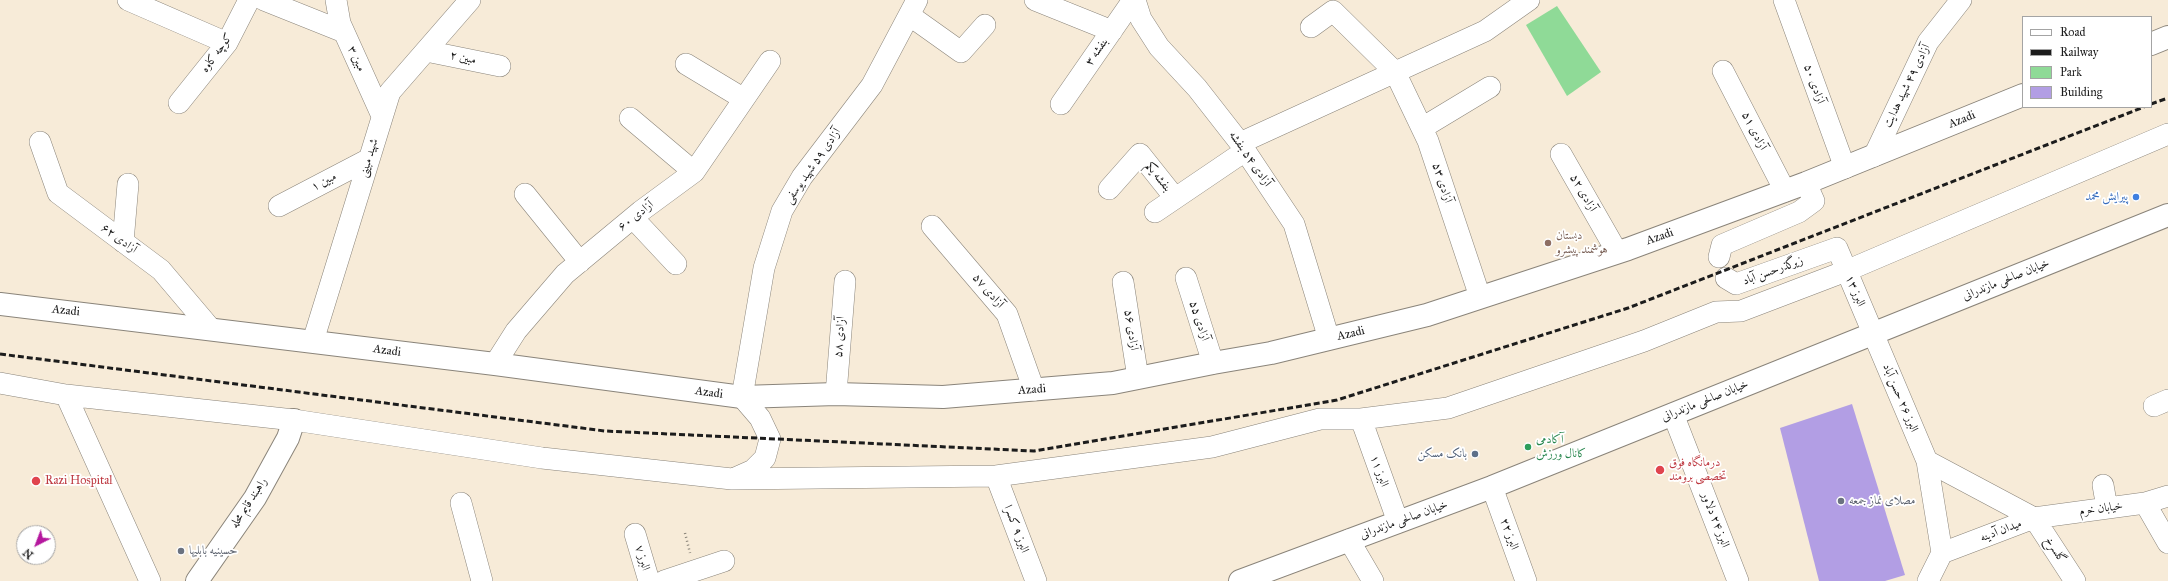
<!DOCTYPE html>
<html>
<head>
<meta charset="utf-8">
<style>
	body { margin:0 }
	#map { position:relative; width:2168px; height:581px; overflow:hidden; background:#f7ebd8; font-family:"IM FELL Great Primer",serif }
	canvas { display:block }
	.legend { position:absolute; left:2022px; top:16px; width:130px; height:92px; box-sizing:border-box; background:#fff; border:1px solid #a4a4a4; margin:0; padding:5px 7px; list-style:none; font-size:12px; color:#1c1c1c }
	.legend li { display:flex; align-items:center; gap:8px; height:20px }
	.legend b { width:20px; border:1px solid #a4a4a4 }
	.north { position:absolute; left:16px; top:525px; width:40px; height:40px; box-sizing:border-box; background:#fff; border:1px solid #a4a4a4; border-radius:50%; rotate:222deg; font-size:11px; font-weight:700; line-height:16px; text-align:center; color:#1c1c1c }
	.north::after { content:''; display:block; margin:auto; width:14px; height:18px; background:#b5179e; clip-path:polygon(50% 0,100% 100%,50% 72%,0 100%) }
</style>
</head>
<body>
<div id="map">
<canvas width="2168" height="581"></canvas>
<ul class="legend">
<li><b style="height:5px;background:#fff"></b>Road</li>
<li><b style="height:5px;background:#1c1c1c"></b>Railway</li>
<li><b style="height:11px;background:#8fda97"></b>Park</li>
<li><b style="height:11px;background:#b29ee4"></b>Building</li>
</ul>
<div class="north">N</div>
</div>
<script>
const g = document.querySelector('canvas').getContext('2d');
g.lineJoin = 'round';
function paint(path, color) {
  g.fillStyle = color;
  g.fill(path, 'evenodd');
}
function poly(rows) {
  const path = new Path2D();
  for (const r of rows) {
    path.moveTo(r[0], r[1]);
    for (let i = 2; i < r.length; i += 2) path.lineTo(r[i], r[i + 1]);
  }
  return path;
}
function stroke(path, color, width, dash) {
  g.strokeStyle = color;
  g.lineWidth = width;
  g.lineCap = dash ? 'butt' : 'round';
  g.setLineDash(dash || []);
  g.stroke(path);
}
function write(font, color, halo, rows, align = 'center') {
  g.font = font + ' "IM FELL Great Primer",Amiri,serif';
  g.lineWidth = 3.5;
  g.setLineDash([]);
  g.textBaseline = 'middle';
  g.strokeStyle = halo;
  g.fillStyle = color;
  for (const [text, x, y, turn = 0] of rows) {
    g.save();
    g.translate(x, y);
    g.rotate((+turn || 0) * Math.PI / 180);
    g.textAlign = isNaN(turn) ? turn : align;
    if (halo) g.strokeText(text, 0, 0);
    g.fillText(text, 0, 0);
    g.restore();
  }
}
paint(poly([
	[1557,6,1601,72,1567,96,1526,25]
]), '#8fda97');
paint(poly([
	[1852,404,1905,575,1885,581,1819,581,1780,428]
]), '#b29ee4');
const street = poly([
	[128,0,227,43],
	[264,0,344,32],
	[336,0,340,23,382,116],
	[1035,0,1112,31],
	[1135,0,1141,19,1159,47,1197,88,1240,143,1294,224,1329,339],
	[1784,0,1845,168],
	[909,15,961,52,985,25],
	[1311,27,1333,11,1395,72,1428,141,1480,297],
	[426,51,500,66],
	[686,64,744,99],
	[1723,71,1785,191],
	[179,103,227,43,249,0],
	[1061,104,1133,0],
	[630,118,694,172],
	[1422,128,1490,87],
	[40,142,58,193,161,270,211,329],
	[1240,143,1485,31,1529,0],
	[1561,154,1617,252],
	[1874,156,1928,42,1961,0],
	[1109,189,1140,154,1175,198],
	[525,194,580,262],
	[279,206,369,159],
	[1155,212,1245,151],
	[633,218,676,264],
	[932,226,1007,314,1034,390],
	[123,242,128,184],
	[1719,257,1722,245,1799,212,1814,201,1806,183],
	[1186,278,1213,363],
	[1726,278,1736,284,1837,248,1927,461,1942,553,2034,518,1927,461],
	[1123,282,1138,378],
	[313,341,390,92,470,0],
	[495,364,516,331,565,274,641,211,694,172,770,61],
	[0,383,66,395,294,420,542,458,732,479,996,476,1212,447,1320,419,1361,419,1448,408,1644,341,1716,312,1741,311,1846,271,2168,134],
	[836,394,845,281],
	[66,395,150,581],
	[2154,406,2168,400],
	[1673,414,1738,581],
	[1361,419,1398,522],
	[996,476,1036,581],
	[735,478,753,470,765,458,770,439,760,418,742,397,764,268,782,211,802,177,872,85,917,0],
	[2103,485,2107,508],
	[1492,487,1526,581],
	[461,503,482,581],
	[2145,503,2168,543],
	[635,534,649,581],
	[1349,540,1373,581],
	[664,581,724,561],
	[1928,581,1942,553],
	[2075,581,2034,518,2145,503,2168,496]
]);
const secondary = poly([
	[2151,44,2168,37],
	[0,304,495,364,742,397,836,394,943,397,1113,383,1213,363,1271,353,1427,315,1628,249,1806,183,2023,95],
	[197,581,255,498,288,438,294,420]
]);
const primary = poly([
	[1240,581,1492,487,2168,215]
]);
stroke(street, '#8a847a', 22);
stroke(secondary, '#8a847a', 24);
stroke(primary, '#8a847a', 24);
stroke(poly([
	[685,533,690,553]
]), '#8a847a', 2.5, [1, 3]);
stroke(street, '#fff', 21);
stroke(secondary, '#fff', 22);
stroke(primary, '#fff', 22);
stroke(poly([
	[2151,104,2168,98],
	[0,354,605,431,1034,451,1337,400,1628,308,2144,107]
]), '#1c1c1c', 3, [6, 3]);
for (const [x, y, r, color] of [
	[2136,197,4,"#3f7fe0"],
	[1548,243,4,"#8d6e63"],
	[1528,447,4,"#2e9e5b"],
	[1475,454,4,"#5c6f8a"],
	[1660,470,5,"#e0444e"],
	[36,481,5,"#e0444e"],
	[1841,501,4,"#6b7280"],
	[181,551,4,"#6b7280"]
]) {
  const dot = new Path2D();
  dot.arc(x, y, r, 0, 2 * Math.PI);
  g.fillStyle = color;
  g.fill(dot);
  stroke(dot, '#fff', 1.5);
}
write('12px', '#1c1c1c', '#fff', [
	["بنفشه ۳",1097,52,-56],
	["کوچه کاوه",217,53,-54],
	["مبین ۲",463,58,12],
	["مبین ۳",356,59,65],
	["آزادی ۵۰",1814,84,70],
	["آزادی ۴۹ شهید هدایت",1907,86,-64],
	["Azadi",1962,120,-22],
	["آزادی ۵۱",1754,131,63],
	["شهید مبینی",369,158,-73],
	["آزادی ۵۴ بنفشه",1250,159,55],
	["آزادی ۵۹ شهید یوسفی",813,166,-55],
	["بنفشه یکم",1158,177,51],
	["مبین ۱",324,182,-28],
	["آزادی ۵۳",1442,183,72],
	["آزادی ۵۲",1583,193,60],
	["آزادی ۶۰",636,216,-38],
	["Azadi",1660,237,-20],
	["آزادی ۶۲",119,239,36],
	["زیرگذرحسن آباد",1773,271,-20],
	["خیابان صالحی مازندرانی",2006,280,-22],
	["آزادی ۵۷",988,291,49],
	["البرز ۱۳",1855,291,67],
	["Azadi",66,311,6],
	["آزادی ۵۵",1199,321,72],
	["آزادی ۵۶",1131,330,81],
	["Azadi",1351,334,-13],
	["آزادی ۵۸",840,337,-86],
	["Azadi",387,351,8],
	["Azadi",1032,390,-4],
	["Azadi",709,393,8],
	["البرز ۲۶ حسن آباد",1900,398,67],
	["خیابان صالحی مازندرانی",1705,401,-22],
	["البرز ۱۱",1379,471,70],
	["راهبند قایم محله",249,503,-57],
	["خیابان خرم",2101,509,-8],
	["خیابان صالحی مازندرانی",1404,520,-20],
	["البرز ۲۴ دلاور",1715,520,69],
	["البرز ۹ کسرا",1016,529,69],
	["میدان آدینه",2001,531,-21],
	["البرز ۲۲",1509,534,70],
	["گلسرخ",2055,550,57],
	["البرز ۷",642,558,73]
]);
write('12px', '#366cbe', '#fff', [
	["پیرایش محمد",2128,197]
], 'right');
write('12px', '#785e54', '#fff', [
	["دبستان",1556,236],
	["هوشمند پیشرو",1556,250]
], 'left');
write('12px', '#27864d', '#fff', [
	["آکادمی",1536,440],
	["کانال ورزش",1536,454]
], 'left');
write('12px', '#4e5e75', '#fff', [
	["بانک مسکن",1467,454]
], 'right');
write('12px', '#be3a42', '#fff', [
	["درمانگاه فوق",1669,463],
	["تخصصی برومند",1669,477],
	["Razi Hospital",45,481]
], 'left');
write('12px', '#5b616d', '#fff', [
	["مصلای نماز جمعه",1849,501],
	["حسینیه بابلیها",189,551]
], 'left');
</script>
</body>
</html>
